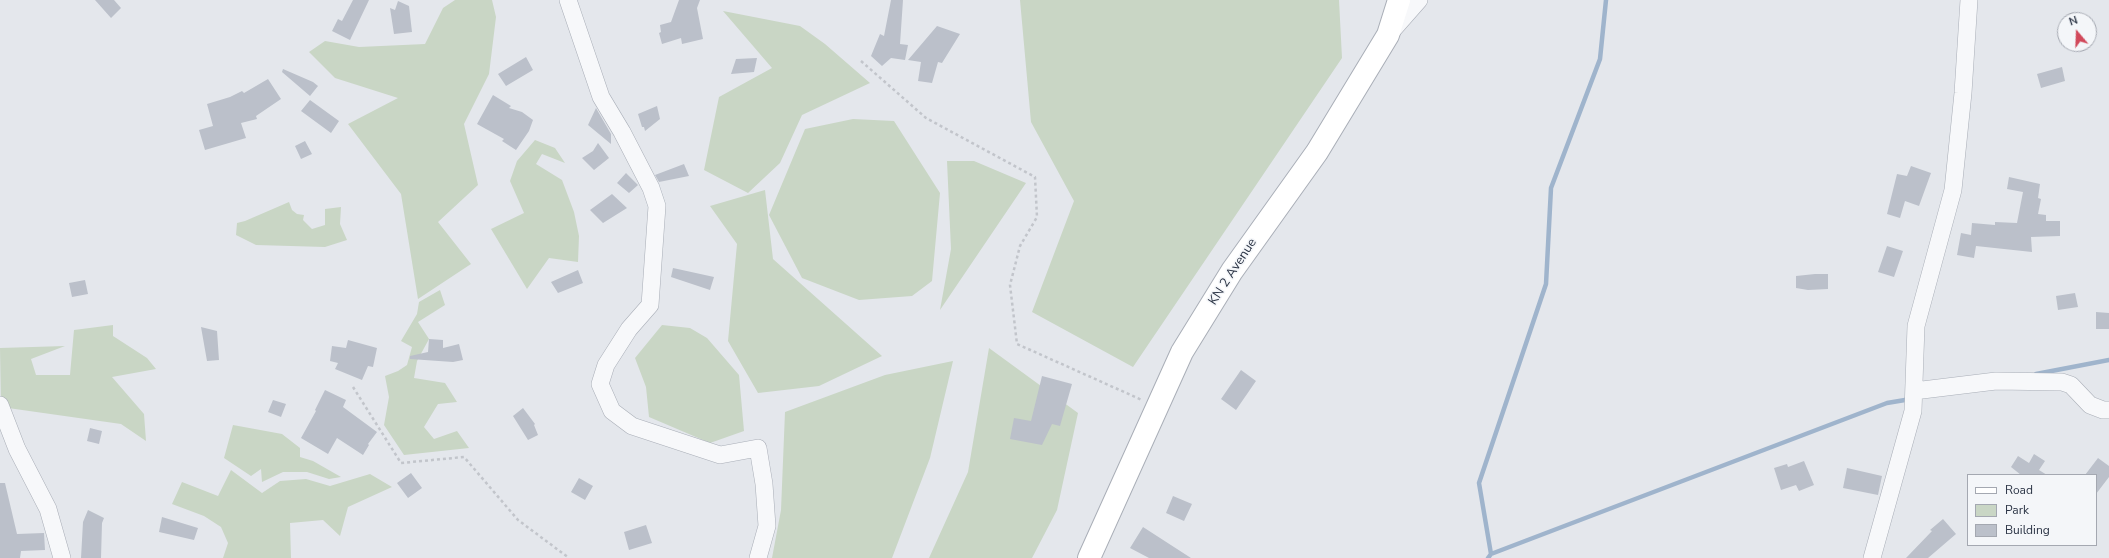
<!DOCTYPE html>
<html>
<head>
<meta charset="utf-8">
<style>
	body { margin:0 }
	#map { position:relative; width:2109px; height:558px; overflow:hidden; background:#e4e7ec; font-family:"Nunito Sans",sans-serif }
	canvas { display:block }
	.legend { position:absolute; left:1967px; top:474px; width:130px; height:72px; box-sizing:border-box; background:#f4f6f9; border:1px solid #a4a8b1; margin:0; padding:5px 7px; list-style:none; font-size:12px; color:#2b3445 }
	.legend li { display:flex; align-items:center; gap:8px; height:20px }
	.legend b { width:20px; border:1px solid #a4a8b1 }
	.north { position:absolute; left:2057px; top:12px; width:40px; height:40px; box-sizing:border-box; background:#f4f6f9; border:1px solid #a4a8b1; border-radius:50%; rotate:341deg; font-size:11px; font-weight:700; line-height:16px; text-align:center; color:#2b3445 }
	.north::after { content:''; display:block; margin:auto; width:14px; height:18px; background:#d1495b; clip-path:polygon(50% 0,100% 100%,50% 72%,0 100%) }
</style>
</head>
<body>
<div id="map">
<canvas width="2109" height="558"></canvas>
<ul class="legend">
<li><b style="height:5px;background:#fff"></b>Road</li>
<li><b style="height:11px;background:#c9d6c5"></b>Park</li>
<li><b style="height:11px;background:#bbc0ca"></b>Building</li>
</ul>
<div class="north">N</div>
</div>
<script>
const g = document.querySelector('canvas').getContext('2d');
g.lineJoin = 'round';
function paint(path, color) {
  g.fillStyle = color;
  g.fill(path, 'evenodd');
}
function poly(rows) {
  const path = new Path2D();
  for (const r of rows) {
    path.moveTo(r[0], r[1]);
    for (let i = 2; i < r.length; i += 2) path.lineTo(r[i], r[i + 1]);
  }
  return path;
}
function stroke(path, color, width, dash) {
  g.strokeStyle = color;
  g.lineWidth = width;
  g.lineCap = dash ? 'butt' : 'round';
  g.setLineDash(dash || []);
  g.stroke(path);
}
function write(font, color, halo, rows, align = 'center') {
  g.font = font + ' "Nunito Sans",sans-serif';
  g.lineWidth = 3;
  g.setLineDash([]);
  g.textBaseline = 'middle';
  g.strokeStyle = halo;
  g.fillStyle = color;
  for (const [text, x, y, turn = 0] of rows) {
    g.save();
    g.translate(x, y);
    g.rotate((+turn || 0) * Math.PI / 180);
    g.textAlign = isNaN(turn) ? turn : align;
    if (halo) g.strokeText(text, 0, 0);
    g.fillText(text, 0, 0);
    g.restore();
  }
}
paint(poly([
	[455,0,492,0,496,17,489,74,464,124,478,185,438,222,471,264,418,299,401,194,348,124,398,98,335,78,309,52,325,41,359,47,425,44,443,8],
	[1020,0,1339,0,1342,58,1133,367,1032,312,1074,201,1031,122],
	[723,11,800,26,825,44,870,83,802,115,780,163,748,193,704,170,719,97,772,68],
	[853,119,894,121,940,193,932,281,912,296,859,300,802,278,769,215,805,129],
	[535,140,555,148,565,163,542,154,536,164,562,180,574,212,579,236,578,262,549,258,527,289,491,229,524,213,510,181,517,161],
	[947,161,974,161,1026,183,940,310,951,249],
	[765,190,773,259,882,356,819,386,758,393,728,341,737,244,710,206],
	[289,202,292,210,297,214,304,215,303,220,312,229,325,225,325,209,341,207,340,224,347,240,325,247,256,245,236,235,237,223,245,221],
	[440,290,445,305,418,322,429,339,417,361,414,378,445,383,457,402,438,404,424,427,434,439,457,431,469,448,404,455,384,425,389,397,385,376,398,371,407,365,412,347,401,341,417,314,419,302],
	[113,325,113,336,147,358,156,369,112,377,144,414,146,441,121,424,1,407,0,348,65,346,31,359,36,375,70,375,74,330],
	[662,325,690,328,707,338,739,375,744,431,710,443,649,417,646,387,635,358],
	[989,348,1078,413,1057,510,1032,558,929,558,968,472],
	[953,361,930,458,892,558,772,558,781,510,785,412,885,375],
	[233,425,282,434,300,448,300,457,313,461,341,477,329,479,307,472,283,472,262,482,261,469,251,476,224,458],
	[231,470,262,493,280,481,306,479,330,486,370,474,392,487,348,507,340,536,323,520,290,523,291,558,223,558,228,543,221,527,204,516,172,504,182,482,218,496]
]), '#c9d6c5');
stroke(poly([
	[2036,374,2109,360],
	[1491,554,1479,483,1546,284,1551,188,1600,59,1606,0],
	[1488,558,1491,554,1887,403,1911,399]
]), '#9fb4cc', 4.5);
paint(poly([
	[95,0,114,0,121,8,111,18],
	[353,0,369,0,350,40,332,31,338,19,342,21],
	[679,0,700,0,697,8,703,39,682,44,681,38,662,44,659,33,661,32,660,25,671,22],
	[891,0,903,0,900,44,908,45,905,60,891,58,882,66,871,56,880,34,884,36],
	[398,1,409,6,412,32,394,34,390,8,395,10],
	[937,26,960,34,942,63,938,62,932,83,918,81,921,62,908,60],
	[526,57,533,70,506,86,498,74],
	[757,58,754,72,731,74,736,59],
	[2062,67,2065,81,2041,88,2037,74],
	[283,69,313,82,318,86,310,96,282,72],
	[268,79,281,99,256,116,257,119,241,123,246,138,205,150,199,130,213,126,207,104,230,97,242,91,244,93],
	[493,95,511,106,509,108,522,112,533,120,529,131,516,150,502,141,504,139,477,124],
	[310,100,339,121,331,133,301,111],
	[657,106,660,119,645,131,644,127,642,127,638,114],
	[596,108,611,134,611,144,588,125],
	[305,141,312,154,301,159,295,146],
	[598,143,609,158,594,170,582,158,593,151],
	[684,164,689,176,659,182,655,175],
	[1911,166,1931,173,1919,206,1905,201,1900,218,1887,214,1897,174,1907,176],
	[626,173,638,185,629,193,617,183],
	[2009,177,2040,184,2038,198,2041,199,2038,214,2046,215,2046,221,2060,221,2060,236,2031,237,2032,252,1976,246,1974,258,1957,255,1961,233,1971,235,1972,223,1995,225,1995,222,2017,223,2023,192,2007,189],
	[612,194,627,208,603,223,590,210],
	[1887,246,1903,251,1894,277,1878,272],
	[673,268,714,277,710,290,671,277],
	[578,270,583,283,558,293,551,282],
	[1815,274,1828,274,1828,289,1808,290,1796,288,1796,276],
	[85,280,88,294,72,297,69,283],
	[2075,293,2078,307,2058,310,2056,296],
	[2096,312,2109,313,2109,329,2096,329],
	[201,327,217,331,219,360,207,361],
	[429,339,443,340,443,348,459,344,463,360,453,362,410,359,410,356,428,352],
	[348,340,377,348,373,367,368,366,362,380,335,369,338,363,330,361,332,346,346,348],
	[1241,370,1256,381,1236,410,1221,399],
	[1042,376,1072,384,1060,426,1052,424,1042,445,1010,439,1014,418,1031,421],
	[325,390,346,400,343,407,377,432,368,444,369,445,363,455,337,438,328,454,301,438,316,411,315,410],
	[273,400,286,404,281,417,268,412],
	[523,408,535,424,534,425,538,435,528,440,513,416],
	[90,428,102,431,99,444,87,441],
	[2034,454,2045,461,2039,470,2047,475,2021,475,2011,467,2018,456,2029,463],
	[2098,458,2109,466,2109,477,2096,494,2096,475,2085,475],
	[1804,461,1814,485,1799,491,1796,485,1781,490,1774,468,1787,464,1788,467],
	[1847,468,1882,476,1878,495,1843,488],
	[411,473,422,488,408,498,397,483],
	[579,478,593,486,585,500,571,492],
	[0,483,5,483,17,534,44,533,45,550,21,551,20,558,0,558],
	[1173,496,1192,504,1184,521,1166,513],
	[88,510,104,518,102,523,101,558,81,558,83,522],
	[162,517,198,528,194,540,159,532],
	[1943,519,1956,534,1928,558,1906,558,1932,531,1930,530],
	[646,525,652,543,629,550,624,532],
	[1143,527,1191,558,1149,558,1130,548]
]), '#bbc0ca');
const minor = poly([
	[568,0,601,97,622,132,651,188,657,206,650,305,629,329,606,365,600,384,612,411,632,426,720,455,758,448,764,484,767,526,758,558],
	[1390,33,1419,0],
	[1914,391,1996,381,2062,382,2071,385,2090,405,2103,410,2109,410],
	[0,405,17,449,48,509,62,558],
	[1872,558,1913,411,1916,326,1953,190,1963,93,1969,0]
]);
const secondary = poly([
	[1089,558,1182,352,1232,271,1317,152,1388,35,1399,0]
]);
stroke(minor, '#a9aeb7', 18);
stroke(secondary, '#a9aeb7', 24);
stroke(poly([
	[861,61,926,118,1035,177,1037,217,1020,246,1010,285,1017,344,1142,400],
	[353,387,401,463,464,457,518,520,569,558]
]), '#c2c5cb', 2.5, [3, 3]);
stroke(minor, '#f7f8fa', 17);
stroke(secondary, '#fff', 22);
write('13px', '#2b3445', '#f4f6f9', [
	["KN 2 Avenue",1233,272,-57]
]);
</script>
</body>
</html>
